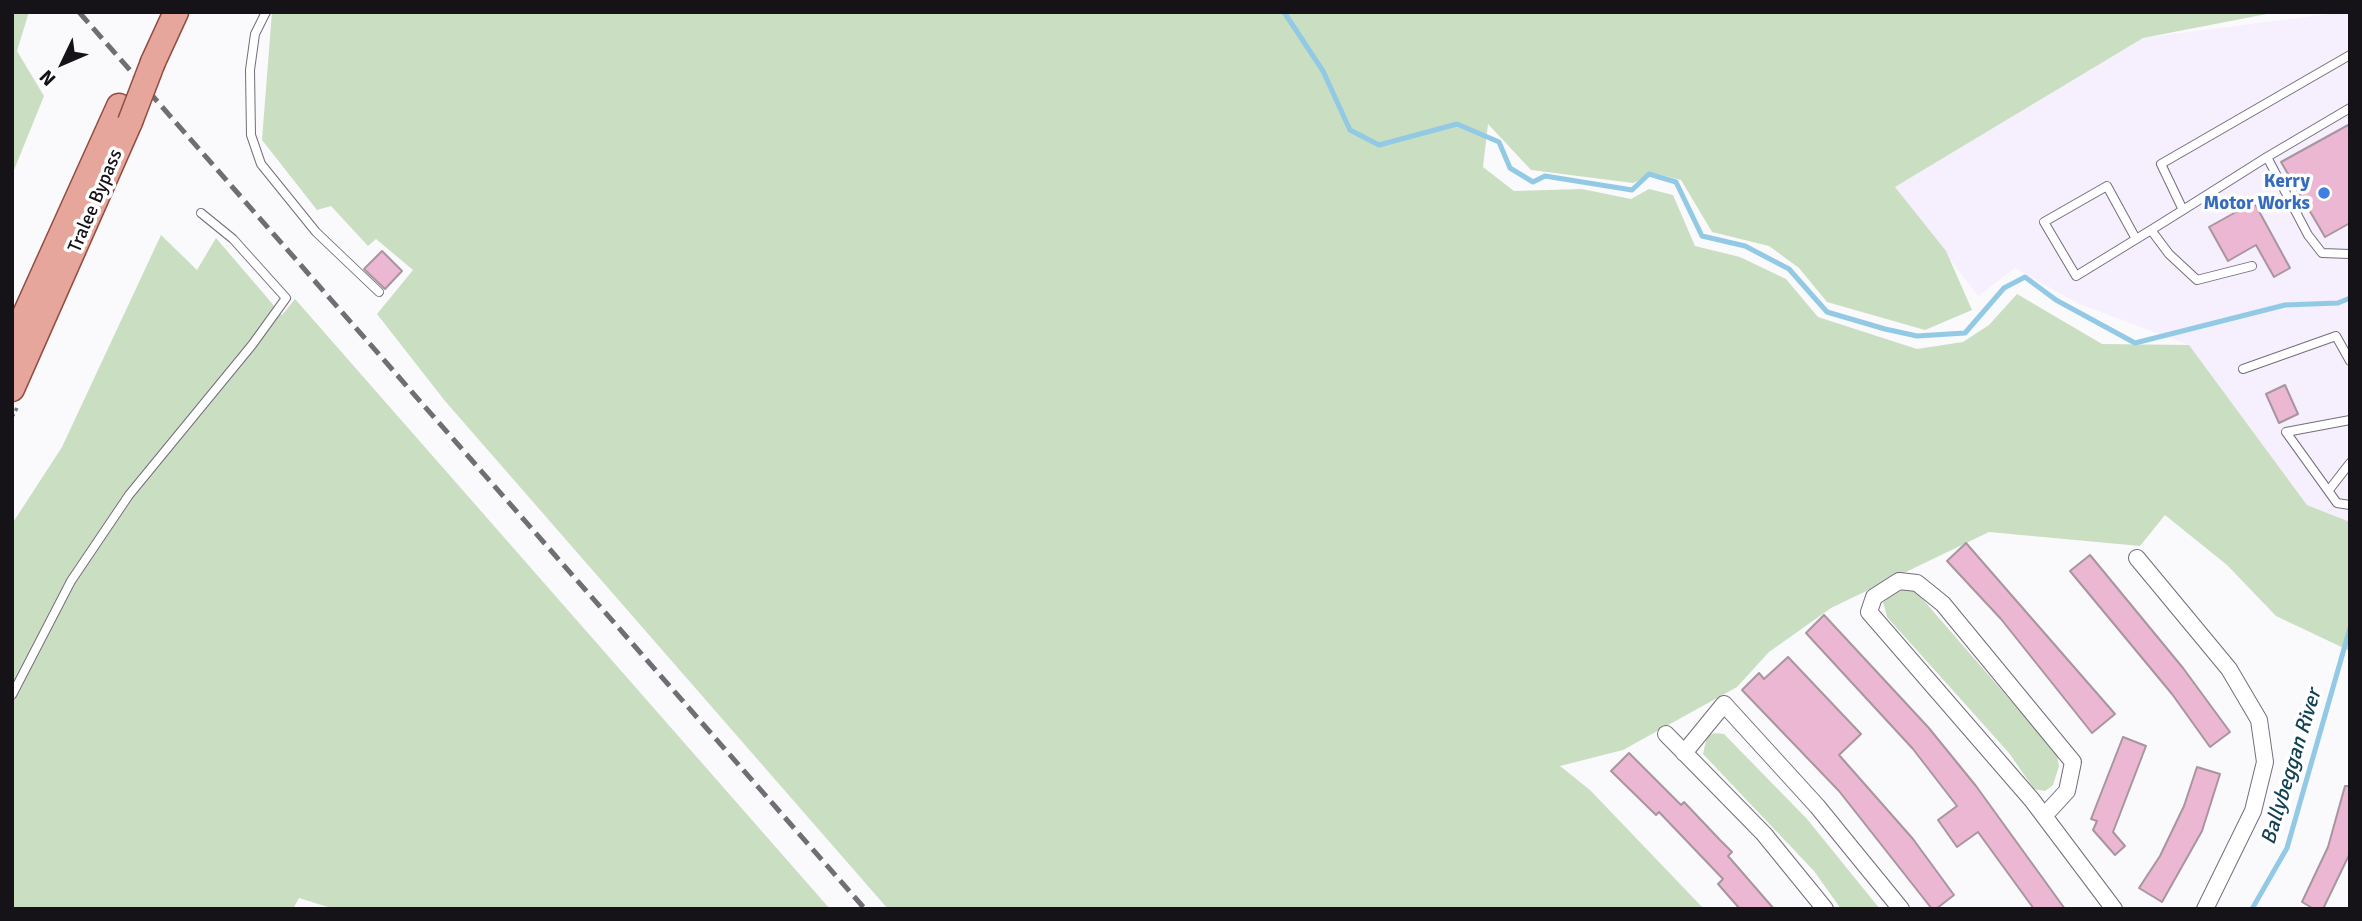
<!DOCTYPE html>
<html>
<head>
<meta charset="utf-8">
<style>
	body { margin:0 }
	#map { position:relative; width:2362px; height:921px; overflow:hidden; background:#faf9fc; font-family:Signika,sans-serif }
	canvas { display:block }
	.frame { position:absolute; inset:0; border:14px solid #151218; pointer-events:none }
	.north { position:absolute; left:28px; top:28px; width:70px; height:70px; -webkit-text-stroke:5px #fff; paint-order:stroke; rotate:226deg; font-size:19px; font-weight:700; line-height:28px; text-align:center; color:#151218 }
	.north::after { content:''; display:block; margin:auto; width:24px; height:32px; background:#151218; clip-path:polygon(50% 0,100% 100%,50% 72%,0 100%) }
</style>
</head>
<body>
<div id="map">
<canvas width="2362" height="921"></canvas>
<div class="frame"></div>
<div class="north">N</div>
</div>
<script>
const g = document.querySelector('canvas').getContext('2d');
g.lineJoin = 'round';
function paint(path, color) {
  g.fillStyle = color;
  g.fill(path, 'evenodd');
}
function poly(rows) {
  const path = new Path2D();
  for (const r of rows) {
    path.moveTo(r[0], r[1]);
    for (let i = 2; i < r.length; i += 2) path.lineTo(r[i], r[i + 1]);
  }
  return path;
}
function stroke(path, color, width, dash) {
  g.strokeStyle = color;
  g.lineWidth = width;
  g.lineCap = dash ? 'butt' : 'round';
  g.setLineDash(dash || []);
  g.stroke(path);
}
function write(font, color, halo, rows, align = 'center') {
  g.font = font + ' Signika,sans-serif';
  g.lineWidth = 7;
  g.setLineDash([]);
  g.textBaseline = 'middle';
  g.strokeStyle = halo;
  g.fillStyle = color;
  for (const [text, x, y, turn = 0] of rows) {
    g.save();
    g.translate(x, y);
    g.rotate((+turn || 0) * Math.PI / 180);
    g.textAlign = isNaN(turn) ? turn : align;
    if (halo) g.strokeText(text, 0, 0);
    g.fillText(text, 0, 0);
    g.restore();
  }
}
paint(poly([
	[2345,12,2350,17,2350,522,2307,505,2189,345,2077,303,2015,268,1978,296,1895,187,2143,38]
]), '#f6effe');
paint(poly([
	[12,12,29,12,17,51,44,96,12,175],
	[272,12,2277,12,2143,38,1895,187,1946,251,1972,310,1925,330,1827,302,1799,268,1769,246,1712,232,1681,180,1654,173,1633,183,1531,170,1488,124,1483,167,1514,191,1582,189,1631,199,1649,189,1673,195,1695,246,1740,257,1786,279,1818,317,1917,349,1963,342,1989,325,2017,294,2102,344,2189,345,2307,505,2350,522,2350,651,2276,616,2227,565,2165,515,2140,546,1989,532,1831,608,1769,652,1737,687,1623,750,1560,766,1590,790,1704,909,888,909,445,401,377,314,413,270,376,239,368,246,331,206,317,210,262,140],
	[161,235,197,270,216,238,282,315,295,299,830,909,334,909,299,898,293,909,12,909,12,524,62,447],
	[1913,588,2057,754,2059,766,2053,785,2045,791,2034,789,2009,753,1887,617,1883,602,1899,590],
	[1715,733,1724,734,1807,819,1880,909,1841,909,1814,871,1703,754,1707,736]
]), '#cadfc2');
stroke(poly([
	[1284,12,1323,71,1350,130,1379,145,1457,124,1499,142,1510,168,1533,182,1545,176,1632,190,1649,174,1676,182,1702,236,1745,246,1789,269,1827,312,1885,329,1917,336,1965,333,2004,288,2025,277,2056,300,2135,343,2285,305,2338,303,2350,298],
	[2252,909,2287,848,2350,628]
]), '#92c9e5', 5);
const building = poly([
	[2350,124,2350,223,2325,237,2281,162,2350,124],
	[2254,202,2290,268,2274,277,2256,245,2228,261,2209,227,2254,202],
	[382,251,402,271,385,289,364,269,382,251],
	[2285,385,2298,414,2279,423,2266,394,2285,385],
	[1966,543,2115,714,2092,733,2001,619,1947,561,1966,543],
	[2090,555,2183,668,2230,732,2210,747,2172,694,2070,571,2090,555],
	[1824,615,1928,727,1976,786,2065,909,2034,909,1978,832,1957,847,1938,820,1957,806,1913,749,1806,633,1824,615],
	[1788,657,1861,734,1839,755,1913,839,1954,895,1936,909,1932,909,1839,791,1742,690,1759,673,1764,679,1788,657],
	[2123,737,2146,746,2113,832,2125,846,2115,855,2093,830,2097,821,2091,819,2123,737],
	[1629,753,1681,805,1684,802,1720,840,1732,852,1728,856,1774,909,1740,909,1718,884,1723,879,1659,812,1656,815,1611,771,1629,753],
	[2197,767,2220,774,2202,831,2162,902,2139,888,2160,856,2184,806,2197,767],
	[2345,786,2350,786,2350,853,2323,909,2314,909,2302,902,2328,847,2345,786]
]);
paint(building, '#ebb7d2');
stroke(building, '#a8959f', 2);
const service = poly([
	[266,12,255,34,250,70,251,135,261,164,316,232,379,292],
	[2267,157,2308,235,2322,253,2350,254],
	[2183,210,2161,164,2350,55],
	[2151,230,2169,254,2197,280,2252,266],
	[2136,239,2107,186,2044,222,2076,276,2151,230,2183,210,2267,157,2350,108],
	[2243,369,2336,336,2350,361],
	[2350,420,2286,432,2337,503,2350,505],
	[2329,490,2350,463],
	[12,695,71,581,129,495,252,345,286,298,233,239,201,213]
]);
const minor = poly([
	[2137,558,2229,669,2259,720,2265,762,2253,811,2205,909],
	[1666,734,1764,834,1825,909],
	[1684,753,1724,704,1817,806,1901,909],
	[2044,816,2067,791,2073,762,1943,604,1917,583,1899,581,1874,597,1869,612,2032,800,2114,909]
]);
const primary = poly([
	[153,62,176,12],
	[12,343,119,106],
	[12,389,130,122]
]);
stroke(service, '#746d7c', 10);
stroke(minor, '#746d7c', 18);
stroke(primary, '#924c42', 27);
stroke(poly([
	[12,417,17,408]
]), '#7e7c81', 3.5, [3.5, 3.5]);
stroke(service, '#fff', 8);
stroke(minor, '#fff', 16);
stroke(primary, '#e6a69b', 24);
stroke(poly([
	[79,12,865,909]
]), '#706e73', 5, [14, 7]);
const primaryBridge = poly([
	[130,122,153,62]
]);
stroke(primaryBridge, '#924c42', 27, []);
stroke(primaryBridge, '#e6a69b', 24);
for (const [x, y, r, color] of [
	[2324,193,7,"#3f7fe0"]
]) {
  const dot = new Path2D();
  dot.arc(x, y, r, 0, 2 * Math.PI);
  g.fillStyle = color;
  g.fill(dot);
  stroke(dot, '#fff', 2.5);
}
write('bold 19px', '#366cbe', '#fff', [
	["Kerry",2310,182],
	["Motor Works",2310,204]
], 'right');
write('19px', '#151218', '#fff', [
	["Tralee Bypass",96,201,-67]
]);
write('italic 21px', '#124054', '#fff', [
	["Ballybeggan River",2292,767,-73]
]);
</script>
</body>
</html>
